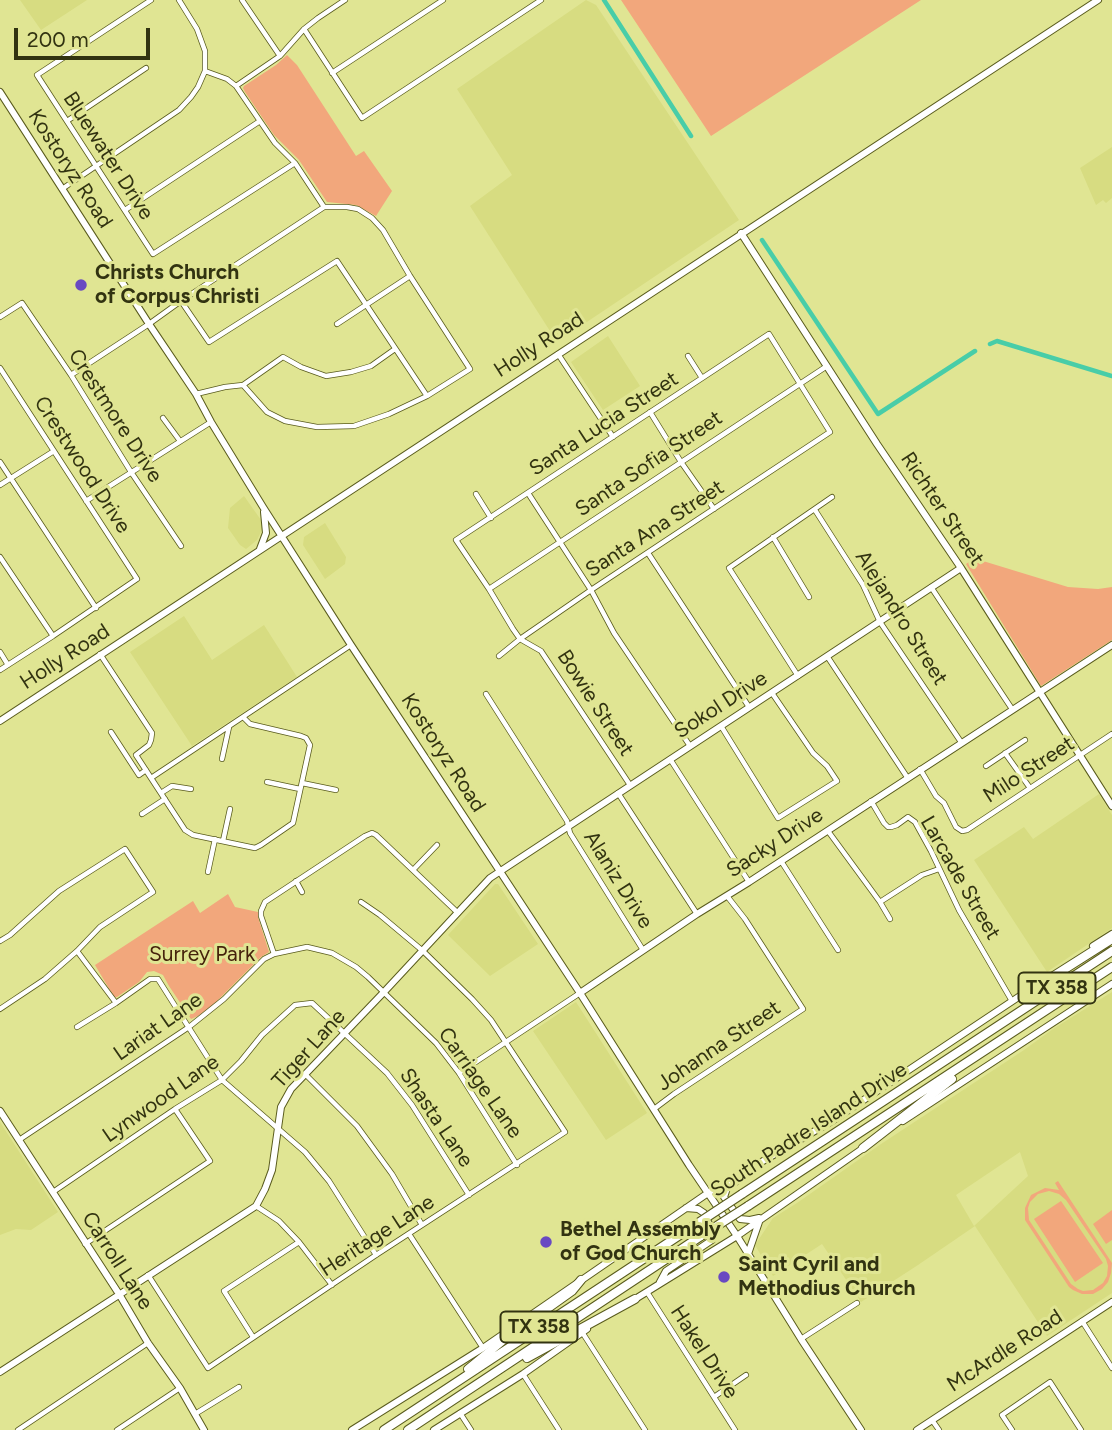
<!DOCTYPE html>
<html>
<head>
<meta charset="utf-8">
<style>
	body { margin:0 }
	#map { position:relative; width:1112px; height:1430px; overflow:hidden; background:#e0e593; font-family:Figtree,sans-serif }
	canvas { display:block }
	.scale { position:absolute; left:14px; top:28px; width:136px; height:32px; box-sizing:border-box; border:4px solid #323311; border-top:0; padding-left:9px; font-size:21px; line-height:24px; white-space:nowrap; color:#323311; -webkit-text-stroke:5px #e0e593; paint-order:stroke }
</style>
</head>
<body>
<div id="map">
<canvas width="1112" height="1430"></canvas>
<div class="scale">200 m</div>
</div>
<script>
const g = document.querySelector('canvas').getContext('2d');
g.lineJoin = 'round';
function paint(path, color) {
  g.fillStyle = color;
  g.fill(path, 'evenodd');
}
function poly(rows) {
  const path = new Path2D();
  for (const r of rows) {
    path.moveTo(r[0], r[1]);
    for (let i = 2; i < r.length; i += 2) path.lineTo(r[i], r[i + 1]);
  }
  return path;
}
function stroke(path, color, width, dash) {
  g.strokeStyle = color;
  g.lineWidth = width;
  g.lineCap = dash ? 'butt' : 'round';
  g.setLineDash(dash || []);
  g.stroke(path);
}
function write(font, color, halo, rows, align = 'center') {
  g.font = font + ' Figtree,sans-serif';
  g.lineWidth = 6;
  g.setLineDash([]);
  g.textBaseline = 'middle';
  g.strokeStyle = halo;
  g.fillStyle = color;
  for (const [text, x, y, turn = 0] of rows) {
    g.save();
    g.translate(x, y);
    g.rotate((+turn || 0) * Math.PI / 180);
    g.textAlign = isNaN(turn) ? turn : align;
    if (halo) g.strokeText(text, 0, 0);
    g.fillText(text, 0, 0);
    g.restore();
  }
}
paint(poly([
	[20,0,87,0,41,30],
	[586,0,596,5,739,220,557,342,470,206,512,175,457,89],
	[1112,147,1112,198,1106,203,1103,200,1096,205,1080,168],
	[608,336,640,386,603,410,571,362],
	[244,496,261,520,263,528,257,540,246,549,240,545,228,528,230,508],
	[325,523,346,557,345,564,325,579,303,545,304,537],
	[184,616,212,660,264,625,297,677,192,746,130,652],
	[1099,794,1112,815,1112,928,1047,972,974,860,1024,827,1033,839],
	[495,884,498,884,538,944,490,976,448,935],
	[1112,992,1112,1293,1047,1336,975,1226,918,1265,861,1302,822,1244,773,1276,755,1245,773,1218,797,1203,881,1144,1024,1050,1053,1029],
	[1020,1152,1028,1176,974,1226,956,1195],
	[576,1002,647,1113,606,1140,533,1031],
	[0,1122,58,1212,31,1230,16,1229,0,1235]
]), '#d7dc81');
paint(poly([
	[621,0,921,0,711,136],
	[287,55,297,65,356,156,364,151,392,191,376,216,356,205,327,202,299,160,274,135,245,92,243,88,244,86,276,65],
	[972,560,983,561,1068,587,1098,589,1112,587,1112,640,1041,686,966,564],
	[228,894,235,907,258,912,258,917,269,952,261,957,213,1005,198,1016,191,1019,169,986,163,975,154,971,147,972,139,982,117,997,114,997,95,965,193,901,200,913],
	[1058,1181,1112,1263,1111,1273,1108,1282,1102,1289,1093,1294,1082,1294,1073,1290,1069,1287,1025,1220,1025,1208,1031,1195,1045,1188,1059,1190,1055,1183],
	[1049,1191,1059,1194,1066,1200,1106,1259,1108,1266,1107,1276,1103,1283,1093,1290,1083,1291,1078,1289,1071,1284,1029,1220,1028,1208,1030,1202,1038,1194],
	[1061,1201,1103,1263,1075,1282,1034,1219],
	[1112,1210,1112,1240,1106,1244,1093,1224]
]), '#f2a77c');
stroke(poly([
	[604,0,691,136],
	[762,240,878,414,975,351],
	[990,344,997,341,1112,376]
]), '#48cda8', 4.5);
const street = poly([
	[151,0,37,75,153,254,295,163],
	[242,0,280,56],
	[304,29,362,118,541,0],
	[205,71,227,79,236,86,275,143,295,163,324,207],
	[332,73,443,0],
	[236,86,280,56,304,29,318,18,345,0],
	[67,121,146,68],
	[62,189,179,110,191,97,198,87,205,71,205,51,197,29,179,0],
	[125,210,260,121],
	[181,301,209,342,337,261,427,396],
	[0,317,22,303,71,375,131,472,181,546],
	[337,324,410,276],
	[558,354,613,437],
	[688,356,702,378],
	[0,368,137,579,53,636,0,670],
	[71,375,149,324,181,301,324,207],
	[243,385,267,412,285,421,317,427,354,426,389,414,427,396,470,369,410,276,383,230,372,218,358,209,347,207,324,207],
	[196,394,225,387,243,385,283,357,301,367,326,376,351,372,371,366,395,349],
	[650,412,681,462,714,509],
	[163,418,180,441],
	[0,462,96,608],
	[0,485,54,451],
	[528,493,591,590,614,633,690,746],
	[476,494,491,518],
	[86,501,211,422],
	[815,510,863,585,880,622,961,742],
	[773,537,809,597],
	[648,553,749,707],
	[0,557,53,636],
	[931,587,1012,709],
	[489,589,827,366],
	[0,652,8,665],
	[100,654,152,733,151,740,149,745,136,755,151,778,351,645],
	[499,656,520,639,591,590,830,432,769,334,456,540,489,589,513,629,520,639,541,651,630,785],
	[827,656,907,777],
	[798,676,729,568,832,497],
	[486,694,567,821,570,833,643,950],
	[721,726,778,818,837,781,827,766,813,753,772,693],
	[111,732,139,775,146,770],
	[1005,753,1030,788],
	[222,759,229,727],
	[670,759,749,882],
	[986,766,1025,740],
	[920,769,936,796,944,803,956,827,962,831,967,830,1112,734],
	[151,778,185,830,193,835,255,848,261,845,293,823,310,745,306,738,301,736,250,724,243,717],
	[267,782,300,789],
	[302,783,336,790],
	[161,793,172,786,191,789],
	[618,793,697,914],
	[871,801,884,823,888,827,891,827,897,825,908,817,915,822,931,851,959,910,1012,1001],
	[142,814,165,799],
	[828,831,880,902,890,919],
	[223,841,230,809],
	[781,861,838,950],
	[413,870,437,845],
	[208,872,215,839],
	[296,881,302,892],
	[880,902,922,875,939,869],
	[0,941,10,935,59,891,125,849,153,892,100,927,77,951,45,979,0,1009],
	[77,951,116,1003],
	[274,954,261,916,261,911,265,902,365,836,372,833,376,835,458,913],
	[77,1027,116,1003,150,979,158,979,222,1080,305,1152,329,1181,376,1255],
	[459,1073,580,993],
	[305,1074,357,1126,392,1174,422,1225],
	[654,1109,674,1094,803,1009,745,919,727,896],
	[19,1140,189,1027,224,999,264,959,274,954,307,947,332,953,356,967,368,977,436,1043,459,1073,517,1165],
	[53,1192,175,1109,222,1080,241,1061,262,1035,295,1005,312,1003,387,1073,412,1105,469,1195],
	[256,1206,279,1221,299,1242,332,1285],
	[409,1234,483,1348],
	[85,1244,210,1161,175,1109],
	[148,1275,208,1368,376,1255,565,1132,491,1020,472,999,423,951,380,915,361,902],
	[647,1292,735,1430],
	[1082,1321,1112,1368],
	[582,1332,645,1430],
	[253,1337,224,1291,299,1242],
	[801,1339,857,1303],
	[523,1374,559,1430],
	[714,1397,746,1375],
	[460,1413,471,1430],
	[195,1414,239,1387],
	[932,1420,939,1430],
	[18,1430,148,1343],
	[117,1430,180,1388],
	[1012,1430,1002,1415,1050,1382,1081,1430]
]);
const secondary = poly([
	[0,92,149,324,196,394,211,422,263,507,351,645,580,993,689,1165,737,1236,801,1339,861,1430],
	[741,233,877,444,961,568,1112,806],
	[260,549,266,533,264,512],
	[0,721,1098,0],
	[1093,946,1112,934],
	[580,993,697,914,749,882,1112,645],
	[0,1111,119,1294,148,1343,180,1388,204,1430],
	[903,1121,1112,984],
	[744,1176,727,1188,724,1197,740,1219,750,1220,759,1218],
	[748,1254,759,1222],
	[660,1282,666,1271,712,1240,714,1235,704,1213,698,1209,686,1208],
	[632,1301,737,1236,865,1147],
	[0,1372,256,1206,265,1189,272,1170,281,1107,291,1089,384,992,490,878,961,568],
	[352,1430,483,1348,708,1193,832,1121,1041,982],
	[434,1430,523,1374,587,1329],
	[917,1430,1112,1302]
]);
const highway = poly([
	[1039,983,1049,979,1112,939],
	[863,1148,952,1079],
	[742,1194,1112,951],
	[748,1206,1112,967],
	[527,1358,635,1299],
	[468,1369,506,1338,572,1291,581,1280],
	[384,1430,695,1225],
	[408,1430,701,1236]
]);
stroke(street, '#595b1d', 6);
stroke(secondary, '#595b1d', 8);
stroke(highway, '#595b1d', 10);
stroke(street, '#fff', 4.5);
stroke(secondary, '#fff', 6);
stroke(highway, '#fff', 8);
const highwayBridge = poly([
	[695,1225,742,1194],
	[701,1236,748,1206]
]);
stroke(highwayBridge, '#595b1d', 10, []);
stroke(highwayBridge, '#fff', 8);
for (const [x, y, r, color] of [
	[81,285,7,"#6949c2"],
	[546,1242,7,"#6949c2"],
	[724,1277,7,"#6949c2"]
]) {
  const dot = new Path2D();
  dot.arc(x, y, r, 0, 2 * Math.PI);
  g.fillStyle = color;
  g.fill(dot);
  stroke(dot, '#e0e593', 2.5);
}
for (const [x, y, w] of [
	[1057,988,77],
	[539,1327,77]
]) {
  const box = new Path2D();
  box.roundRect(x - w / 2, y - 15.5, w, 31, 5);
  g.fillStyle = '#e0e593';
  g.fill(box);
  stroke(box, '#323311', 2);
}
write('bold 19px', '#323311', null, [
	["TX 358",1057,988],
	["TX 358",539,1327]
]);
write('21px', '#323311', '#e0e593', [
	["Bluewater Drive",108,156,57],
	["Kostoryz Road",70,169,57],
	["Holly Road",539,345,-33],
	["Crestmore Drive",115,416,57],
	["Santa Lucia Street",604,424,-33],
	["Santa Sofia Street",649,464,-34],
	["Crestwood Drive",82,465,57],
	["Richter Street",942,509,56],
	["Santa Ana Street",655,529,-33],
	["Alejandro Street",901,618,58],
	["Holly Road",65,657,-33],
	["Bowie Street",595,703,57],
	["Sokol Drive",721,705,-33],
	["Kostoryz Road",443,753,57],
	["Milo Street",1029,770,-33],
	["Sacky Drive",775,843,-33],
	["Larcade Street",960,878,60],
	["Alaniz Drive",618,880,58],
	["Lariat Lane",158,1027,-35],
	["Johanna Street",719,1046,-34],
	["Tiger Lane",309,1049,-48],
	["Carriage Lane",480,1083,55],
	["Lynwood Lane",161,1099,-35],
	["Shasta Lane",436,1118,56],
	["South Padre Island Drive",809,1130,-33],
	["Heritage Lane",377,1236,-33],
	["Carroll Lane",117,1261,57],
	["McArdle Road",1005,1351,-33],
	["Hakel Drive",704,1352,57]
]);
write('bold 21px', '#323311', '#e0e593', [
	["Christs Church",95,273],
	["of Corpus Christi",95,297],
	["Bethel Assembly",560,1230],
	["of God Church",560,1254],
	["Saint Cyril and",738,1265],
	["Methodius Church",738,1289]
], 'left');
write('21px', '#45220c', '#e0e593', [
	["Surrey Park",202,955]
]);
</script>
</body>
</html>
